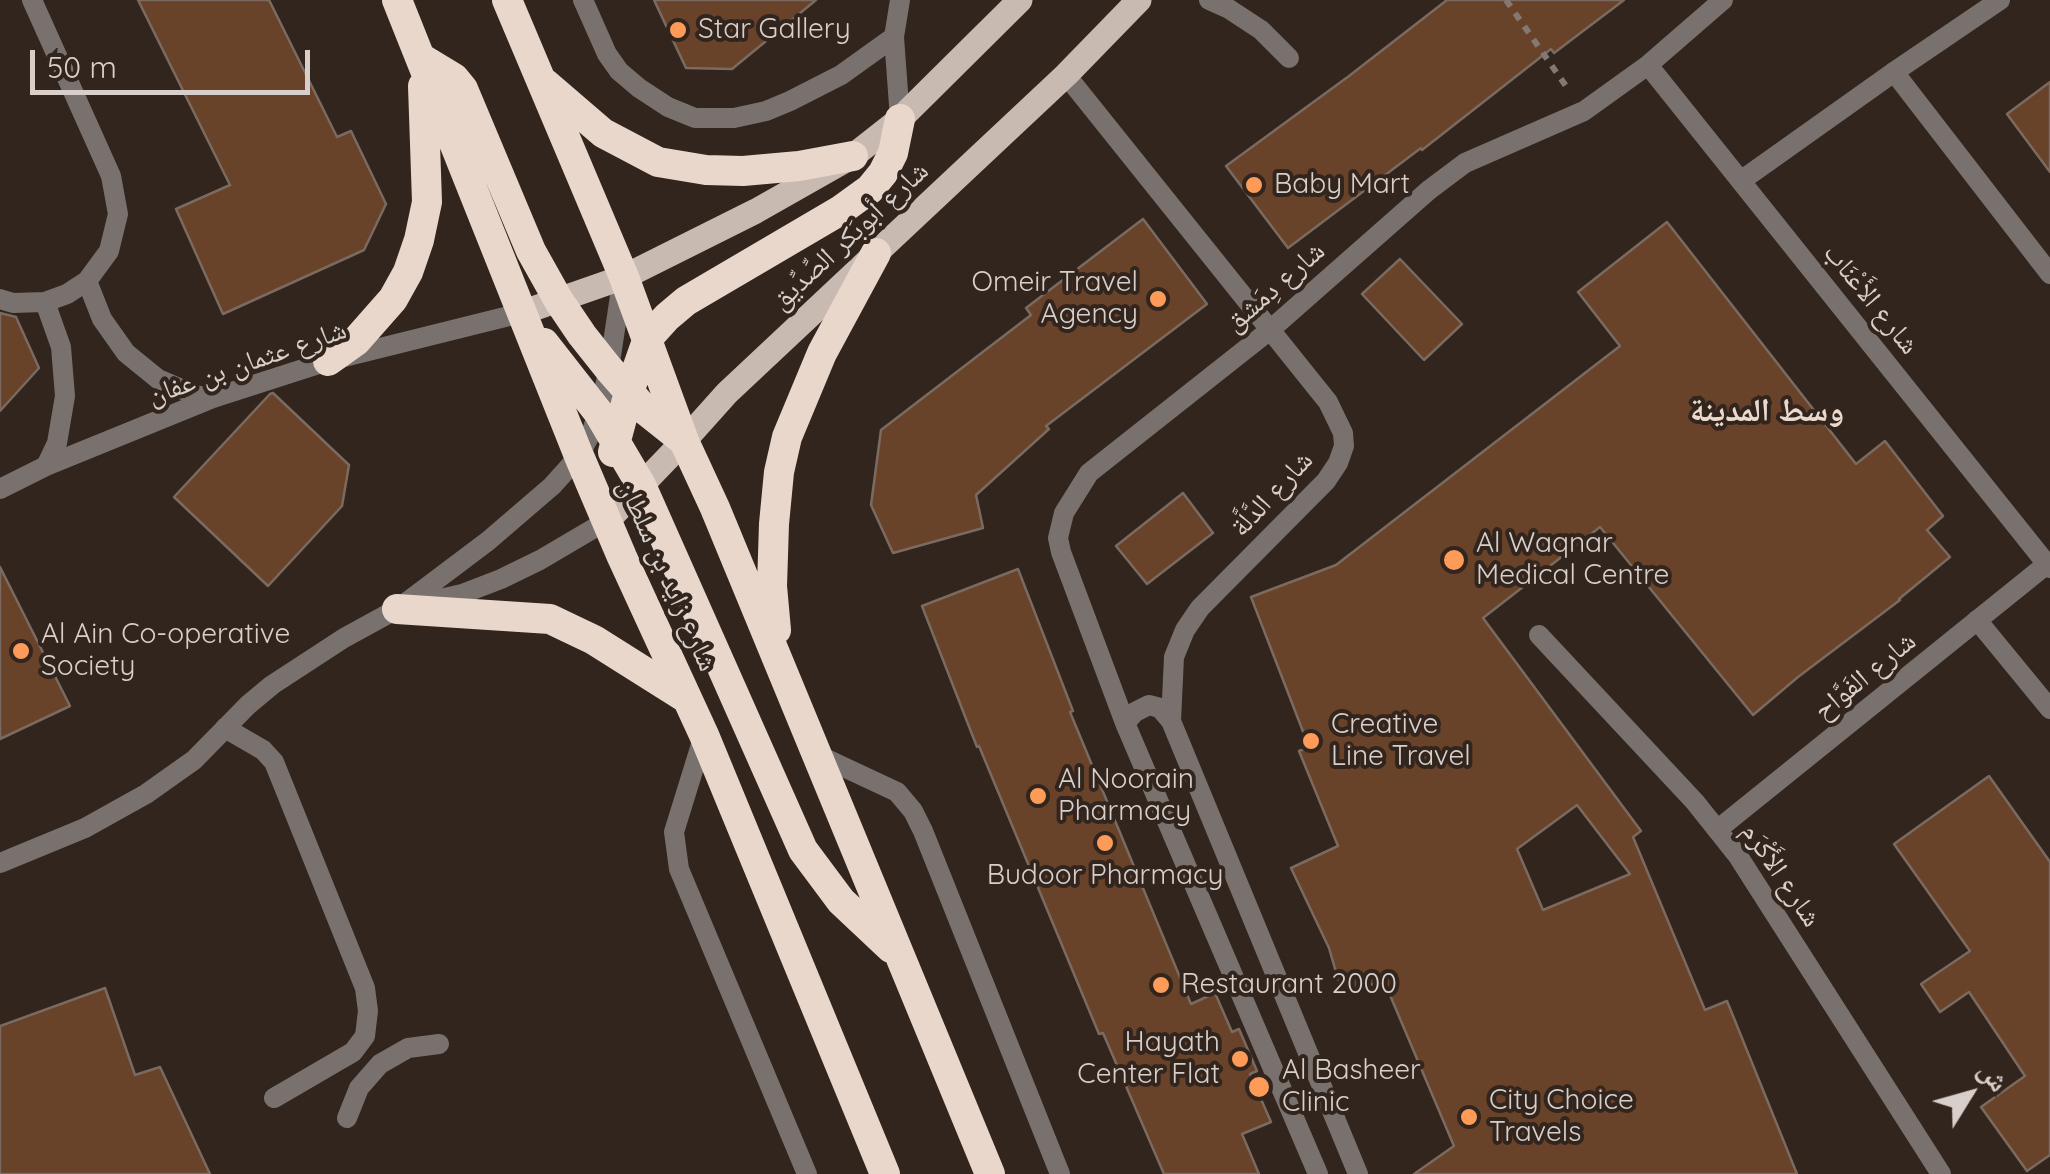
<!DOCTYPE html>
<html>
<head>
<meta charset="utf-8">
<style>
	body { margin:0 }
	#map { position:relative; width:2050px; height:1174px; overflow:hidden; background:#32251d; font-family:Quicksand,"Noto Naskh Arabic",sans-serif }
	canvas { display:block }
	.north { position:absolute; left:1920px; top:1044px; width:100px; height:100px; -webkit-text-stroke:8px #32251d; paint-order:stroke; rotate:53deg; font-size:28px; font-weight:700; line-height:40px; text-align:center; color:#d8cfca }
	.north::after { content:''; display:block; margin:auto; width:35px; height:45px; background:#d8cfca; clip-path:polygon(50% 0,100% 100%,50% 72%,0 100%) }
	.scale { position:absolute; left:30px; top:50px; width:280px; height:45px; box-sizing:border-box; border:5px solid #d8cfca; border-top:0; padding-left:12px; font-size:30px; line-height:35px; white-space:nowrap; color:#d8cfca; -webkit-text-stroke:8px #32251d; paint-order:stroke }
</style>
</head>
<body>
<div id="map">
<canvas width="2050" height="1174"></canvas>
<div class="north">ش</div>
<div class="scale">50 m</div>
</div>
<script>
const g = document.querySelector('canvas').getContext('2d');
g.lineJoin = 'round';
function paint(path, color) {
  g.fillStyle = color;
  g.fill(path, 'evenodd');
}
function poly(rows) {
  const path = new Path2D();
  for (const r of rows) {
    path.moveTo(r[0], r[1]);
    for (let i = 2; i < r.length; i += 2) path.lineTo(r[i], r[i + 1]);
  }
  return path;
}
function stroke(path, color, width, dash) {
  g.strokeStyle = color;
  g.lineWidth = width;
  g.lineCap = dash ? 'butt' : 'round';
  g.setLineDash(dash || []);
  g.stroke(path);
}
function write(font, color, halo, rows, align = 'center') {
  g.font = font + ' Quicksand,"Noto Naskh Arabic",sans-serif';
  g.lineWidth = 8;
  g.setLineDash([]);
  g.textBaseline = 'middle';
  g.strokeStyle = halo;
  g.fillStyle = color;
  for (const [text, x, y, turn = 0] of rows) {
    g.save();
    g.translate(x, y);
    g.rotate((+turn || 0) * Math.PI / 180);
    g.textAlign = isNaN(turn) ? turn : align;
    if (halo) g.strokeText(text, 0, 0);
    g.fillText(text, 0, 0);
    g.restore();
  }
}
const building = poly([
	[138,0,269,0,337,137,351,131,386,204,364,250,223,314,176,209,230,185,138,0],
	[654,0,816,0,732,69,686,68,654,0],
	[1447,0,1624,0,1554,53,1551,49,1422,150,1421,148,1288,248,1226,166,1349,76,1447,0],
	[2050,82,2050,172,2007,114,2050,82],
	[1143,219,1207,304,1046,426,1049,429,976,495,983,528,893,553,871,505,881,430,1031,315,1026,308,1143,219],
	[1667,222,1856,464,1885,441,1943,516,1927,530,1950,557,1899,599,1900,600,1798,677,1753,715,1600,527,1483,618,1641,831,1633,837,1705,1010,1727,1001,1797,1174,1414,1174,1454,1146,1384,981,1342,993,1329,948,1291,868,1338,846,1299,751,1309,747,1251,597,1336,565,1620,346,1578,292,1667,222],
	[1577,805,1630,874,1543,910,1517,849,1577,805],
	[1400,259,1462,324,1424,360,1362,294,1400,259],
	[0,313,16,317,39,368,0,411,0,313],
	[273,393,349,465,342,506,268,586,174,497,270,394,273,393],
	[1183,493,1213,533,1147,584,1116,546,1183,493],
	[0,567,70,706,0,739,0,567],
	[1018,569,1073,711,1070,712,1191,1004,1215,993,1232,1032,1239,1029,1257,1071,1250,1074,1271,1122,1242,1134,1259,1174,1164,1174,1103,1033,1099,1034,979,746,977,747,922,606,1018,569],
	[1989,776,2050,862,2050,1155,2027,1171,1981,1107,2025,1076,1969,992,1940,1012,1921,984,1970,951,1894,844,1989,776],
	[105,988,135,1075,160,1067,210,1174,0,1174,0,1026,105,988]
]);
paint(building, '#684229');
stroke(building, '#7a6a60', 2.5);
stroke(poly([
	[1506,0,1568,89]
]), '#847972', 6, [8, 8]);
stroke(poly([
	[583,0,607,54,619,71,639,88,668,107,695,118,734,118,766,111,790,101,841,75,894,37],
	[1209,0,1229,9,1261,30,1289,58],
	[1894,72,2050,274],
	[900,119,894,37,900,0],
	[1977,620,2050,709],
	[225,728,263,750,274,762,365,988,368,1011,365,1036,353,1052,274,1098],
	[704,735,674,832,679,869,807,1174],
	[818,755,897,792,913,811,923,831,1060,1174],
	[347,1118,359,1088,380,1064,408,1048,439,1044]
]), '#78716d', 20);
stroke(poly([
	[1648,65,2050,568],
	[1066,75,1328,402,1343,433,1344,446,1338,463,1326,481,1200,608,1185,630,1174,657,1171,721],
	[1742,180,1894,72,2000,0],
	[87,281,102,319,126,353,158,379,195,395,213,398],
	[0,299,13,303,45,302,67,294,87,281,109,251,118,214,111,176,32,0],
	[45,302,61,347,65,396,57,443,46,466],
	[0,489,46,466,213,398,328,361,521,313],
	[407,602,488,541,552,486,579,456,592,431,601,403,609,369,622,283],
	[1539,635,1695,802,1738,856,1941,1174],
	[1125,723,1135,712,1149,705,1160,708,1171,721,1358,1174],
	[1717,830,2047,564],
	[0,863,85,828,146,794,194,760,248,705,272,685,344,638,397,609,462,594,501,579,540,560,608,520],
	[1318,1174,1125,723,1061,552,1058,538,1064,513,1089,473,1270,330,1429,190,1465,163,1584,111,1648,65,1723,0]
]), '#78716d', 20);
stroke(poly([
	[521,313,624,277,756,211,853,156,900,119,1020,0],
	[608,520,684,441,727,393,1066,75,1139,0]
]), '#c9bab1', 25);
stroke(poly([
	[397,0,579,456,622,557,704,735,885,1174],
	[507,0,624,277,684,441,715,508,990,1174],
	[421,58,454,78,463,89,531,251,559,301,582,335,609,369,645,410,684,441],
	[546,84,603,133,658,162,706,170,743,171,799,166,853,156],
	[544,343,598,412,641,485,803,850,841,901,891,948],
	[328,361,356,341,393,299,408,272,419,240,427,202,423,86],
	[613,452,629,392,648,338,667,317,686,301,841,210,870,189,883,173,893,153,900,119],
	[397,609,550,619,594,640,686,698],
	[776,630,772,586,774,524,779,472,787,437,822,353,876,253]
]), '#ead7cc', 30);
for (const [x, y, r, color] of [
	[678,30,10,"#fe9b59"],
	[1254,185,10,"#fe9b59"],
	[1158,299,10,"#fe9b59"],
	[1454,560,12,"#fe9b59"],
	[21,651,10,"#fe9b59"],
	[1311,741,10,"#fe9b59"],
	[1038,796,10,"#fe9b59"],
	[1105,843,10,"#fe9b59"],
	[1161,985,10,"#fe9b59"],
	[1240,1059,10,"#fe9b59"],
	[1259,1087,12,"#fe9b59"],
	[1469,1117,10,"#fe9b59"]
]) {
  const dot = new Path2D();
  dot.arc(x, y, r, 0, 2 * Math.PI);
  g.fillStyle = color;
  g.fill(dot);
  stroke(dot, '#32251d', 4);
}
write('28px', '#d8cfca', '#32251d', [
	["Star Gallery",698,30],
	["Baby Mart",1274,185],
	["Omeir Travel",1138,283,"right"],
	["Agency",1138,315,"right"],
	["Al Waqnar",1476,544],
	["Medical Centre",1476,576],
	["Al Ain Co-operative",41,635],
	["Society",41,667],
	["Creative",1331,725],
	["Line Travel",1331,757],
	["Al Noorain",1058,780],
	["Pharmacy",1058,812],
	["Budoor Pharmacy",1105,876,"center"],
	["Restaurant 2000",1181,985],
	["Hayath",1220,1043,"right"],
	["Center Flat",1220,1075,"right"],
	["Al Basheer",1282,1071],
	["Clinic",1282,1103],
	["City Choice",1489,1101],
	["Travels",1489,1133]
], 'left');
write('28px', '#d8cfca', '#32251d', [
	["شارع أبوبَكر الصِّدِّيق",850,236,-43],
	["شارع دِمَشق",1275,287,-41],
	["شارع الأَعْنَاب",1871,299,51],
	["شارع عثمان بن عفان",247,363,-19],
	["شارع الدَّلَّة",1272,494,-47],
	["شارع زايد بن سلطان",667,575,66],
	["شارع الفَوَّاح",1865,676,-39],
	["شارع الأَكْرَم",1781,875,56]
]);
write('bold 32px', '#ecd9ce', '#32251d', [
	["وسط المدينة",1767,411]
]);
</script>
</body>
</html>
